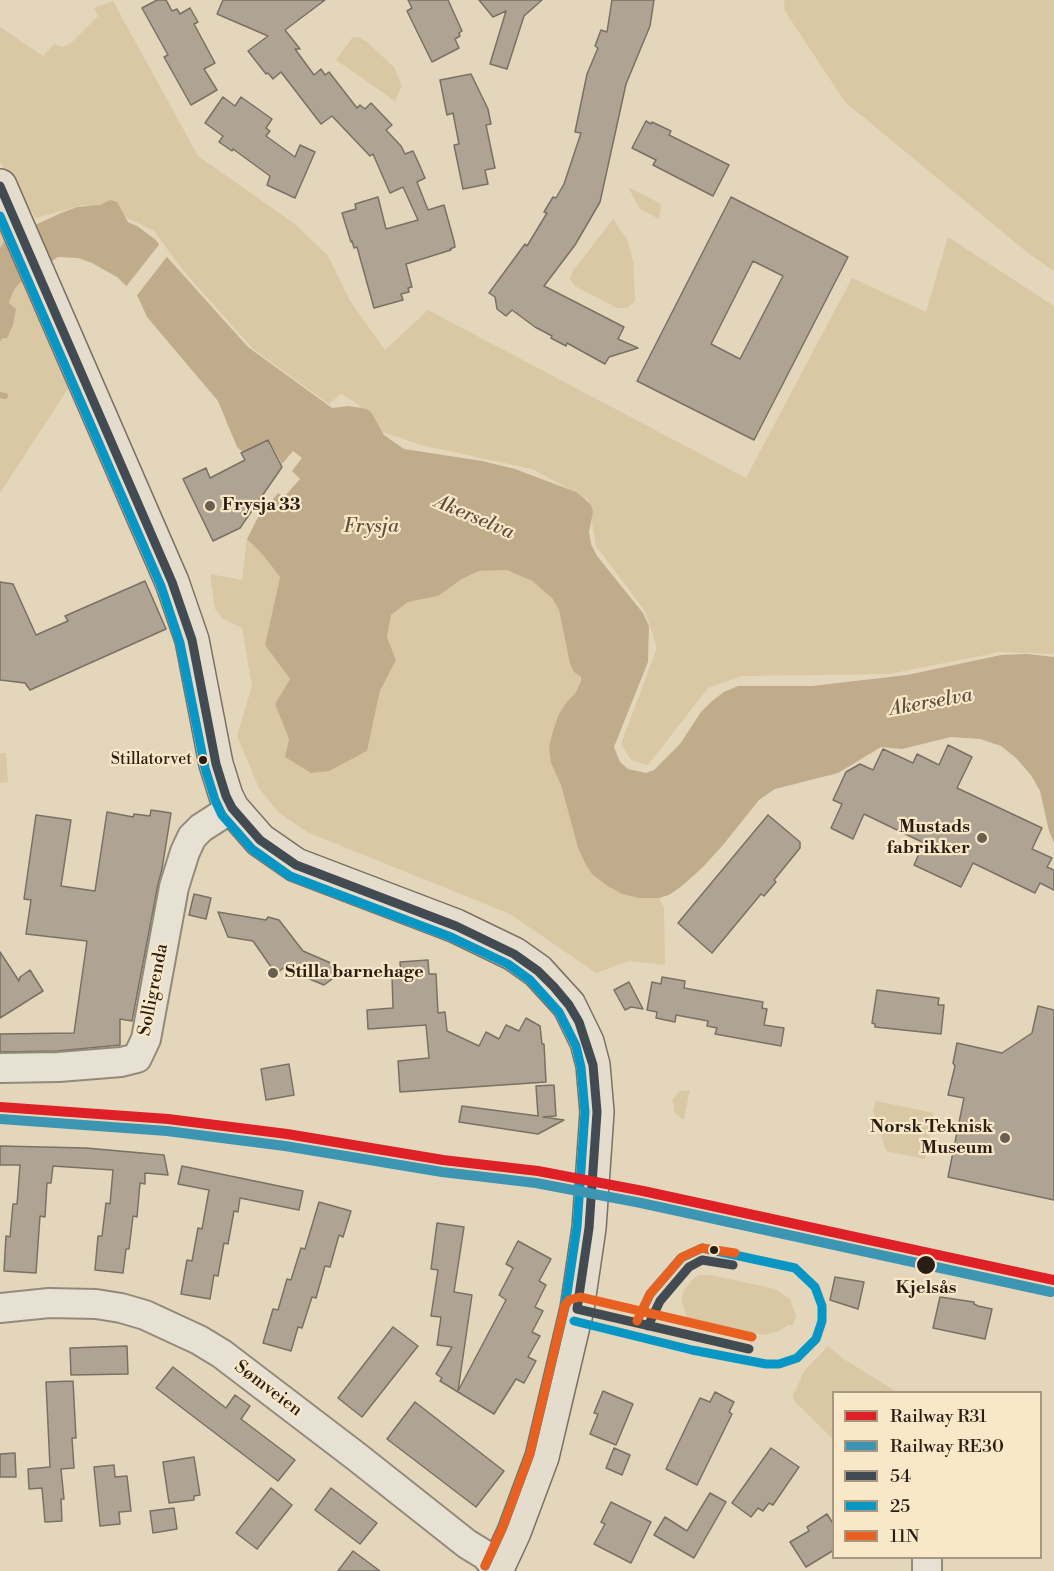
<!DOCTYPE html>
<html>
<head>
<meta charset="utf-8">
<style>
	body { margin:0 }
	#map { position:relative; width:1054px; height:1571px; overflow:hidden; background:#e4d6bb; font-family:"Libre Bodoni",serif }
	canvas { display:block }
	.legend { position:absolute; left:832px; top:1391px; width:210px; height:168px; box-sizing:border-box; background:#f8e8c8; border:2px solid #a59780; margin:0; padding:8px 10px; list-style:none; font-size:18px; color:#291d14 }
	.legend li { display:flex; align-items:center; gap:12px; height:30px }
	.legend b { width:30px; border:2px solid #a59780 }
</style>
</head>
<body>
<div id="map">
<canvas width="1054" height="1571"></canvas>
<ul class="legend">
<li><b style="height:8px;background:#df2027"></b>Railway R31</li>
<li><b style="height:8px;background:#3c95b2"></b>Railway RE30</li>
<li><b style="height:8px;background:#424a52"></b>54</li>
<li><b style="height:8px;background:#0897c5"></b>25</li>
<li><b style="height:8px;background:#e86121"></b>11N</li>
</ul>
</div>
<script>
const g = document.querySelector('canvas').getContext('2d');
g.lineJoin = 'round';
function paint(path, color) {
  g.fillStyle = color;
  g.fill(path, 'evenodd');
}
function poly(rows) {
  const path = new Path2D();
  for (const r of rows) {
    path.moveTo(r[0], r[1]);
    for (let i = 2; i < r.length; i += 2) path.lineTo(r[i], r[i + 1]);
  }
  return path;
}
function stroke(path, color, width, dash) {
  g.strokeStyle = color;
  g.lineWidth = width;
  g.lineCap = dash ? 'butt' : 'round';
  g.setLineDash(dash || []);
  g.stroke(path);
}
function write(font, color, halo, rows, align = 'center') {
  g.font = font + ' "Libre Bodoni",serif';
  g.lineWidth = 4.5;
  g.setLineDash([]);
  g.textBaseline = 'middle';
  g.strokeStyle = halo;
  g.fillStyle = color;
  for (const [text, x, y, turn = 0] of rows) {
    g.save();
    g.translate(x, y);
    g.rotate((+turn || 0) * Math.PI / 180);
    g.textAlign = isNaN(turn) ? turn : align;
    if (halo) g.strokeText(text, 0, 0);
    g.fillText(text, 0, 0);
    g.restore();
  }
}
paint(poly([
	[784,0,1054,0,1054,271,1028,253,845,102,785,11],
	[113,1,198,156,295,224,328,256,350,301,385,350,428,310,746,478,852,278,926,312,948,237,1054,306,1054,654,1000,652,889,674,742,676,708,688,648,765,631,760,621,744,657,648,645,611,596,546,588,499,532,469,421,445,383,432,358,404,341,394,329,404,253,349,181,268,154,231,109,209,83,205,36,218,0,162,0,27,43,56,54,44,62,47,70,44,98,16,94,8],
	[358,37,367,42,394,67,402,86,395,101,336,60,352,38],
	[628,187,661,204,659,219,640,209],
	[613,219,627,239,633,261,635,299,633,303,627,308,617,308,575,286,570,279,572,272],
	[0,222,73,381,0,493],
	[247,539,263,555,280,577,265,645,290,679,275,704,289,739,285,757,373,725,380,691,396,660,387,637,391,615,408,602,438,596,462,579,479,571,507,570,532,581,552,598,559,610,570,664,574,672,581,677,581,681,576,692,566,703,551,762,561,785,578,848,639,898,659,898,664,908,665,965,629,961,596,973,510,914,307,832,278,812,259,788,237,736,252,686,242,628,223,619,215,609,210,574,242,580],
	[0,753,6,753,8,782,0,783],
	[690,1090,684,1119,682,1119,674,1112,673,1099,680,1091],
	[876,1101,934,1113,925,1159,886,1151,873,1110],
	[700,1275,710,1275,775,1289,790,1299,796,1316,793,1325,788,1325,779,1331,764,1335,687,1318,681,1299,684,1290,694,1278],
	[828,1346,842,1358,897,1392,834,1392,833,1439,794,1401,793,1395,805,1370]
]), '#dac7a3');
paint(poly([
	[110,200,117,202,128,222,137,226,156,240,167,257,248,347,332,408,349,406,366,409,371,412,384,435,404,449,482,461,515,469,576,492,584,498,591,505,593,512,589,532,591,544,597,556,643,613,649,626,648,662,614,747,620,762,628,769,646,773,654,770,680,744,701,712,712,701,724,692,738,686,812,686,907,675,1001,655,1027,654,1054,657,1054,843,1049,831,1040,791,1031,775,1016,758,1001,746,980,739,951,737,902,749,881,747,838,773,775,789,759,800,723,845,703,867,682,886,669,895,659,898,639,898,622,894,609,887,592,874,586,865,578,848,561,785,551,763,549,747,553,731,559,714,566,703,576,692,581,681,581,677,574,672,570,664,559,610,552,598,532,581,507,570,479,571,462,579,438,596,408,602,391,615,387,637,396,660,380,691,367,751,329,771,311,773,285,757,289,739,275,704,290,679,265,645,280,577,263,555,247,539,257,519,278,493,284,497,300,479,292,471,302,458,293,451,282,464,269,441,244,453,237,447,218,401,147,317,138,297,117,277,92,263,78,258,58,257,21,282,15,288,10,299,9,303,16,309,13,325,7,338,2,338,0,342,0,248,7,238,61,213,77,207,100,205]
]), '#c0ac8b');
paint(poly([
	[161,242,169,254,135,298,125,288]
]), '#e4d6bb');
stroke(poly([
	[0,395,5,396]
]), '#c0ac8b', 6);
const building = poly([
	[157,0,166,0,172,11,177,9,180,14,190,8,198,22,194,24,215,63,204,69,217,90,191,105,164,57,168,55,142,8,157,0],
	[223,0,325,0,285,30,300,49,295,49,314,75,321,69,325,75,329,72,357,108,360,105,365,109,371,103,392,125,386,130,401,146,405,154,413,151,419,164,425,178,417,182,428,210,444,205,454,241,455,247,450,249,451,250,406,264,412,287,408,288,409,292,401,294,403,300,374,308,357,247,354,248,352,241,351,242,342,213,356,209,355,204,378,197,386,229,418,220,403,187,390,193,373,154,370,156,332,116,321,124,281,72,273,79,268,73,266,74,248,51,268,36,217,14,223,0],
	[408,0,448,0,462,31,459,33,460,36,455,39,459,48,432,62,407,11,412,8,408,0],
	[479,0,542,0,524,16,507,69,490,64,506,11,493,17,479,0],
	[612,0,654,0,650,26,626,84,600,202,575,245,544,286,624,327,618,339,638,348,609,357,605,364,567,343,566,346,551,338,552,336,535,327,512,310,506,316,497,309,495,297,489,293,525,244,527,246,547,213,544,212,553,197,556,198,564,184,581,133,575,132,587,74,598,48,595,46,601,30,607,32,612,0],
	[471,74,488,109,491,124,486,125,495,168,485,170,488,184,463,189,454,145,459,144,453,113,447,115,440,80,471,74],
	[223,97,235,106,241,97,272,119,266,128,270,131,266,136,295,157,300,145,315,152,295,198,267,185,270,176,233,149,232,151,219,142,223,136,205,123,223,97],
	[646,121,651,124,652,122,671,131,669,135,729,165,713,196,653,165,656,160,632,148,646,121],
	[731,197,848,257,754,440,637,381,731,197],
	[753,261,783,276,740,359,711,344,753,261],
	[268,440,282,467,240,528,213,541,183,479,206,468,210,478,245,460,241,453,268,440],
	[145,581,166,629,30,690,25,683,0,680,0,582,13,584,36,635,68,621,65,616,145,581],
	[948,745,972,757,957,788,1042,828,1032,849,1052,858,1047,867,1054,870,1054,890,1040,883,1035,893,973,863,961,887,914,865,924,843,864,814,853,839,831,828,842,804,833,800,846,772,860,764,873,770,883,749,913,763,917,754,939,765,948,745],
	[151,810,171,813,162,869,158,884,132,1021,120,1019,120,1045,58,1051,0,1052,0,1034,74,1033,87,941,26,934,31,900,24,899,36,815,71,820,61,886,95,891,107,812,133,817,134,814,150,816,151,810],
	[768,815,800,842,800,848,774,880,776,882,764,896,761,894,712,953,678,923,768,815],
	[194,894,211,898,206,919,189,915,194,894],
	[218,912,266,920,268,917,279,920,303,951,333,964,335,977,324,985,283,968,276,974,253,941,228,937,218,912],
	[0,952,19,981,20,977,30,970,43,991,0,1018,0,952],
	[428,960,429,974,436,974,438,1013,445,1012,447,1031,479,1046,486,1032,499,1039,506,1025,519,1031,526,1018,540,1026,542,1044,544,1044,546,1082,400,1092,398,1061,429,1058,426,1025,368,1029,367,1010,393,1008,392,976,401,976,400,962,428,960],
	[662,977,685,981,684,988,763,1002,762,1008,767,1009,764,1025,784,1028,781,1046,715,1034,717,1028,707,1026,708,1021,676,1015,675,1022,656,1018,657,1012,647,1010,652,982,661,984,662,977],
	[629,982,643,1009,631,1007,625,1010,614,990,629,982],
	[877,990,939,998,938,1005,944,1005,941,1034,875,1027,875,1024,872,1023,877,990],
	[1038,1006,1054,1010,1054,1200,948,1177,964,1098,948,1095,955,1066,953,1063,957,1043,1002,1053,1032,1033,1038,1006],
	[289,1064,294,1095,266,1100,261,1069,289,1064],
	[554,1085,556,1116,543,1117,564,1120,538,1134,459,1122,462,1106,538,1116,536,1086,554,1085],
	[0,1146,86,1148,164,1155,168,1175,145,1173,145,1184,140,1183,137,1217,133,1216,129,1249,126,1249,123,1273,95,1270,98,1236,102,1236,106,1203,110,1204,113,1170,53,1166,51,1183,47,1183,45,1217,40,1216,36,1273,4,1271,6,1236,10,1237,13,1204,17,1204,20,1165,0,1165,0,1146],
	[182,1166,303,1191,299,1210,240,1198,238,1212,234,1211,228,1244,224,1243,218,1276,214,1275,210,1299,181,1294,187,1260,192,1261,198,1228,202,1229,209,1190,178,1184,182,1166],
	[319,1202,351,1211,343,1237,339,1235,330,1267,325,1266,316,1298,312,1297,302,1328,298,1327,291,1351,263,1343,273,1309,278,1310,287,1279,291,1280,301,1248,305,1249,319,1202],
	[437,1223,464,1227,454,1292,472,1295,458,1391,506,1300,499,1295,513,1268,506,1264,518,1241,551,1259,539,1281,546,1285,535,1307,543,1311,532,1332,540,1336,528,1357,536,1361,524,1383,516,1379,494,1414,440,1381,442,1378,436,1374,452,1347,437,1345,441,1317,431,1316,438,1270,431,1269,437,1223],
	[835,1277,864,1282,858,1309,830,1300,835,1277],
	[940,1297,974,1302,974,1304,978,1306,992,1309,985,1339,933,1328,940,1297],
	[393,1327,418,1346,362,1417,338,1398,393,1327],
	[127,1346,128,1374,71,1375,70,1348,127,1346],
	[173,1367,226,1408,235,1395,250,1406,241,1419,295,1460,278,1481,156,1388,173,1367],
	[73,1381,76,1438,72,1438,74,1468,61,1469,64,1499,61,1499,62,1521,45,1522,42,1488,29,1489,28,1469,50,1467,46,1382,73,1381],
	[603,1391,633,1404,616,1445,590,1434,598,1414,594,1413,603,1391],
	[715,1392,734,1402,729,1412,732,1414,697,1485,666,1469,700,1398,710,1402,715,1392],
	[415,1402,504,1471,476,1507,387,1439,415,1402],
	[614,1448,630,1455,622,1475,606,1468,614,1448],
	[771,1448,799,1467,773,1505,769,1503,763,1511,758,1508,751,1517,732,1503,771,1448],
	[15,1453,16,1477,0,1477,0,1454,15,1453],
	[194,1457,200,1495,194,1496,194,1500,169,1503,163,1462,194,1457],
	[114,1465,115,1477,127,1476,131,1511,119,1512,120,1524,100,1526,94,1467,114,1465],
	[271,1488,292,1505,257,1549,236,1533,271,1488],
	[331,1488,377,1523,360,1544,315,1510,331,1488],
	[710,1493,726,1502,694,1558,654,1535,665,1517,687,1531,710,1493],
	[611,1502,651,1522,631,1563,594,1544,605,1524,601,1522,611,1502],
	[174,1508,177,1529,153,1533,150,1511,174,1508],
	[827,1514,834,1525,834,1550,806,1567,790,1542,809,1531,807,1527,827,1514],
	[353,1551,380,1571,338,1571,353,1551]
]);
paint(building, '#afa493');
stroke(building, '#797163', 1.5);
const minor = poly([
	[0,1068,59,1067,121,1062,137,1058,146,1039,174,887,185,852,192,837,201,828,232,808],
	[0,1308,49,1303,96,1304,121,1308,145,1315,199,1340,222,1354,357,1457,467,1544,485,1555,497,1569],
	[927,1571,927,1558]
]);
const major = poly([
	[0,186,172,582,192,640,216,764,226,796,232,808,260,840,296,865,456,926,514,954,538,971,569,1005,587,1042,593,1065,597,1112,589,1228,577,1309,542,1457,514,1532,496,1571]
]);
stroke(minor, '#938a7a', 32);
stroke(major, '#797163', 36);
stroke(minor, '#e7e1d4', 28);
stroke(major, '#e4dccc', 33);
stroke(poly([
	[0,186,172,582,192,640,216,764,226,796,232,808,260,840,296,865,456,926,514,954,538,971,554,987,569,1005,579,1022,593,1065,597,1112,589,1228,577,1309],
	[577,1309,749,1349],
	[648,1326,660,1301,689,1267,702,1260,733,1265]
]), '#424a52', 9);
stroke(poly([
	[0,216,161,586,180,643,205,768,215,800,222,815,252,849,290,876,451,937,508,964,530,980,559,1012,576,1046,581,1067,585,1112,577,1227,565,1307,530,1454,503,1527,485,1566],
	[574,1321,692,1350,766,1364,779,1364,797,1358,816,1339,822,1321,822,1306,815,1287,795,1268,702,1248,681,1258,650,1294,641,1313]
]), '#0897c5', 9);
stroke(poly([
	[637,1321,650,1294,682,1257,702,1248,735,1253],
	[485,1566,503,1527,530,1454,565,1306,569,1300,580,1297,752,1337]
]), '#e86121', 9);
stroke(poly([
	[0,1107,168,1119,287,1134,443,1160,538,1171,643,1191,1054,1280]
]), '#df2027', 10);
stroke(poly([
	[0,1119,167,1131,285,1146,442,1172,536,1183,641,1203,1051,1292]
]), '#3c95b2', 10);
for (const [x, y, r, color] of [
	[210,506,6,"#6a5e4e"],
	[203,760,5,"#291d14"],
	[982,838,6,"#6a5e4e"],
	[273,973,6,"#6a5e4e"],
	[1005,1138,6,"#6a5e4e"],
	[714,1250,5,"#291d14"],
	[926,1265,10,"#291d14"]
]) {
  const dot = new Path2D();
  dot.arc(x, y, r, 0, 2 * Math.PI);
  g.fillStyle = color;
  g.fill(dot);
  stroke(dot, '#f8e8c8', 2);
}
write('16px', '#291d14', '#f8e8c8', [
	["Stillatorvet",192,760]
], 'right');
write('bold 18px', '#291d14', '#f8e8c8', [
	["Frysja 33",222,506],
	["Mustads",970,828,"right"],
	["fabrikker",970,849,"right"],
	["Stilla barnehage",285,973],
	["Norsk Teknisk",993,1128,"right"],
	["Museum",993,1149,"right"]
], 'left');
write('18px', '#291d14', '#f8e8c8', [
	["Solligrenda",154,990,-79],
	["Sømveien",268,1389,37]
]);
write('bold 18px', '#291d14', '#f8e8c8', [
	["Kjelsås",926,1289]
]);
write('italic 20px', '#5f4f3c', '#f8e8c8', [
	["Akerselva",474,518,23],
	["Frysja",371,527],
	["Akerselva",931,703,-10]
]);
</script>
</body>
</html>
